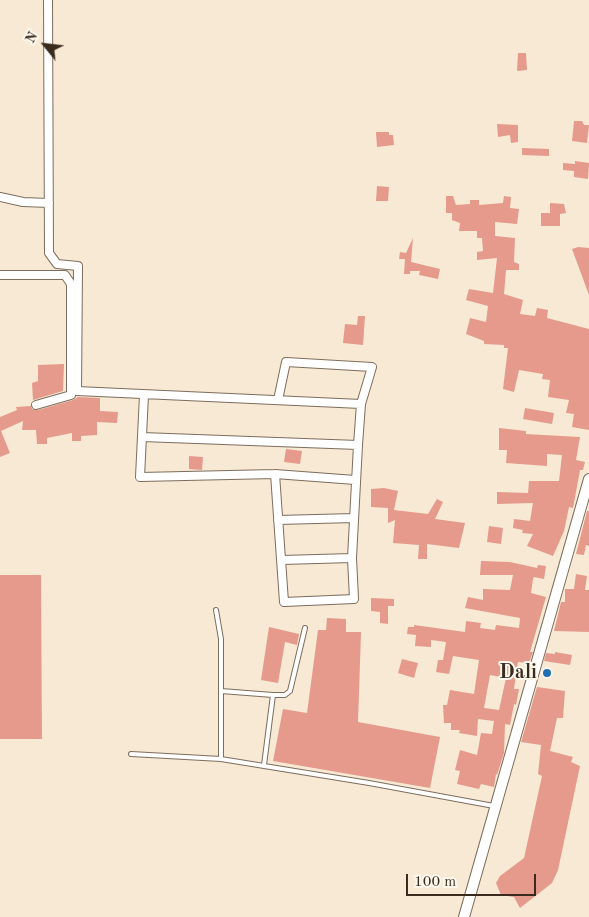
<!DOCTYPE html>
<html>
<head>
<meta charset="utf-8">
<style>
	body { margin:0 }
	#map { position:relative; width:589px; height:917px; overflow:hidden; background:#f7e9d4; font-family:"Old Standard TT",serif }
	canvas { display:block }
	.north { position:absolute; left:20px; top:20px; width:50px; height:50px; -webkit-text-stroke:4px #fbf7ec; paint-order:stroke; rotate:299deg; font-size:14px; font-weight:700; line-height:20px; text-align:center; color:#3b2a1e }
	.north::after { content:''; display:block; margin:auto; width:18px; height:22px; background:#3b2a1e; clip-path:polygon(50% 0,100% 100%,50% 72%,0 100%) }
	.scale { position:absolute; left:406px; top:874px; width:130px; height:22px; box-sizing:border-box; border:2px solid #3b2a1e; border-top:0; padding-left:6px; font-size:15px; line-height:18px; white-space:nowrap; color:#3b2a1e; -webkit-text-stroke:4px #fbf7ec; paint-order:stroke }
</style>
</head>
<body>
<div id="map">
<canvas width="589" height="917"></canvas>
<div class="north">N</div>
<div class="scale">100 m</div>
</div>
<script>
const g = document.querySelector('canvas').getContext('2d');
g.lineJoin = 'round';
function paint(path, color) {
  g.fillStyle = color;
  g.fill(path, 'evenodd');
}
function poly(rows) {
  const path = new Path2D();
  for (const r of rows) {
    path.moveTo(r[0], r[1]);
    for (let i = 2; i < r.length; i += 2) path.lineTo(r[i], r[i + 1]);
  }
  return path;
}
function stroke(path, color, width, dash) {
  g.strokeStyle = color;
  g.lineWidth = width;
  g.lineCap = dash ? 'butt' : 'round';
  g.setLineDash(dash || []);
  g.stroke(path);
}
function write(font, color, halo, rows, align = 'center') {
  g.font = font + ' "Old Standard TT",serif';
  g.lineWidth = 4;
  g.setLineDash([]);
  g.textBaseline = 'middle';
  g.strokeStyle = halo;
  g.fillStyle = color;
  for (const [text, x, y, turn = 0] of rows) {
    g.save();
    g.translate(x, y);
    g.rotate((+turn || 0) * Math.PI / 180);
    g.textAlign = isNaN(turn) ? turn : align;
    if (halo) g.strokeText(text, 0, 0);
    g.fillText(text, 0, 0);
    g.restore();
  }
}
paint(poly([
	[518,53,526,53,527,70,517,71],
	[574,121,582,121,584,125,589,125,587,143,572,141],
	[497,124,518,125,518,142,511,143,510,135,498,137],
	[376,132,389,132,389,135,393,135,394,145,377,147],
	[522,148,549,149,549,156,522,155],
	[575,161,589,163,588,179,574,177,574,171,563,170,563,163,575,164],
	[377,186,389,187,388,201,376,201],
	[446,196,453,196,456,205,470,204,470,200,479,200,479,205,503,203,504,196,511,197,510,208,519,209,517,224,495,222,495,236,515,238,514,262,519,264,519,270,506,270,504,294,523,300,520,314,535,316,537,308,548,310,547,318,589,329,589,430,572,427,574,414,566,413,569,400,548,397,550,380,542,379,543,374,519,370,514,392,503,389,508,348,504,348,504,345,484,344,484,341,466,334,470,318,486,322,488,306,466,300,469,289,493,293,497,258,477,260,477,252,483,251,482,238,477,238,477,231,459,231,460,223,452,220,452,213,446,213],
	[550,203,564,204,566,213,560,214,560,226,541,226,541,213,550,213],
	[413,238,411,262,440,269,438,279,419,275,420,271,410,271,410,274,404,274,405,259,399,259,400,252,406,253],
	[578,247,589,248,589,295,572,249],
	[358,316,365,316,363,345,343,343,345,324,357,325],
	[64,364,63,391,33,400,32,383,38,381,38,365],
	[78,397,100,398,100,411,118,412,117,423,97,422,97,435,81,436,81,441,72,441,72,433,47,438,47,444,37,444,36,430,22,430,23,421,1,431,10,453,0,457,0,417,17,410,16,407,31,406,32,409,38,410,73,400],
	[525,408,554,413,552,424,523,419],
	[499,428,526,431,526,434,580,437,576,460,585,462,583,470,580,470,573,508,569,507,564,531,553,556,527,546,533,534,522,533,523,530,513,528,514,519,530,521,533,503,497,504,497,492,528,493,529,481,559,481,562,455,547,454,547,466,506,463,507,450,499,450],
	[286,449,302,451,300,464,284,462],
	[189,456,203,457,202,470,189,469],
	[384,488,398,491,394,510,428,514,437,499,443,502,435,519,465,523,459,548,427,544,427,559,418,559,419,545,393,543,395,520,388,523,388,508,371,507,371,489],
	[587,511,589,511,589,546,586,545,584,555,576,554],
	[489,526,503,528,501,544,487,542],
	[481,561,510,562,537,568,538,565,546,566,544,579,534,577,533,579,531,593,546,597,530,652,533,652,530,660,529,663,518,662,514,689,519,689,516,705,514,704,510,725,505,724,504,753,497,775,496,774,494,787,481,784,479,789,457,784,460,771,455,770,460,750,477,755,481,733,492,734,494,721,478,719,477,736,459,733,460,730,451,730,451,723,444,723,443,705,447,705,450,690,474,694,479,660,453,656,449,674,436,672,438,660,443,660,446,642,431,640,431,647,415,646,416,635,407,634,408,627,414,627,414,625,465,632,466,621,481,623,480,628,495,630,496,625,519,628,520,618,465,608,468,597,483,600,483,589,510,590,513,575,480,575],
	[490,675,506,678,499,710,484,708],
	[576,574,587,576,585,590,589,590,589,632,554,631,561,602,565,602,565,589,574,589],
	[0,575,41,575,42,739,0,739],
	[371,598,394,599,394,606,388,606,388,624,380,623,380,612,371,611],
	[327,618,346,619,346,632,361,632,358,722,440,737,430,788,273,761,283,709,307,713,318,630,326,630],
	[269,627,299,634,297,645,285,642,278,683,261,680],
	[555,652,572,655,570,665,544,661,546,653,555,654],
	[402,659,418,663,414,678,398,673],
	[537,687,565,691,563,718,557,718,550,751,573,757,571,762,580,766,558,870,552,883,520,908,514,897,501,895,496,883,500,876,524,858,542,776,538,774,541,745,521,742]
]), '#e59a8c');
const service = poly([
	[216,610,221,639,221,759],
	[221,691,273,695],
	[131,754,221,759,369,783,494,806],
	[264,765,273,695,285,695,290,691,305,628]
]);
const minor = poly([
	[48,0,49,253,57,264,78,266,77,391,361,404],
	[0,197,23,202,49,203],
	[0,275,65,275,71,284,71,395,36,405],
	[144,395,140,477,275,474,355,480],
	[142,437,358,445],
	[275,474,284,602,354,599,352,558,358,445,361,404,372,367,286,362,278,400],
	[278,520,354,518],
	[282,560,352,558]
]);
const tertiary = poly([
	[464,917,589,479]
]);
stroke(service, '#7d6d5e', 6);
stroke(minor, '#7d6d5e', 10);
stroke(tertiary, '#7d6d5e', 12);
stroke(service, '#fff', 4);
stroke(minor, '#fff', 8);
stroke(tertiary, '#fff', 10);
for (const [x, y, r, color] of [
	[547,673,5,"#1f6fb2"]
]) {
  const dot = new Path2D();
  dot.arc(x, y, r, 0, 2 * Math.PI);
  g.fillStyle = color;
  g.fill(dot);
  stroke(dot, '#fbf7ec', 2);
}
write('bold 20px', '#3b2a1e', '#fbf7ec', [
	["Dali",537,673]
], 'right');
</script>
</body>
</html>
